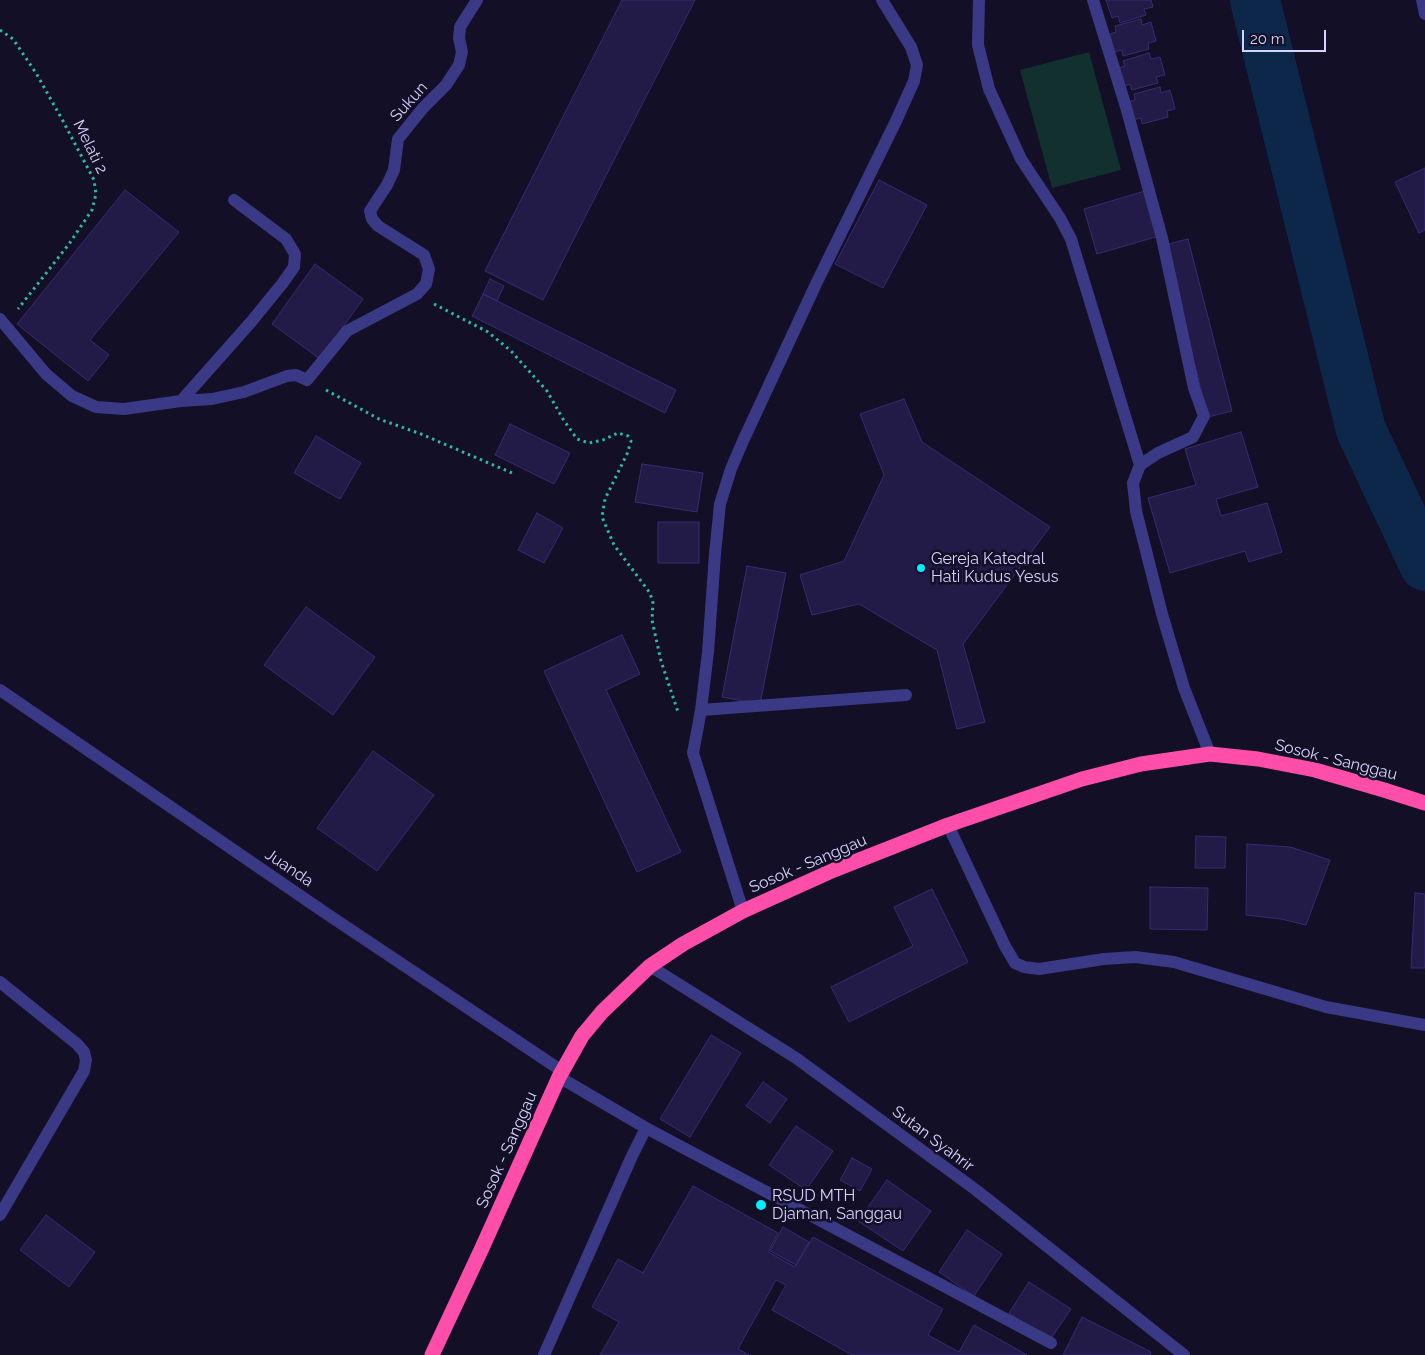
<!DOCTYPE html>
<html>
<head>
<meta charset="utf-8">
<style>
	body { margin:0 }
	#map { position:relative; width:1425px; height:1355px; overflow:hidden; background:#120f26; font-family:Raleway,sans-serif }
	canvas { display:block }
	.scale { position:absolute; left:1242px; top:30px; width:84px; height:22px; box-sizing:border-box; border:2px solid #d7d3ff; border-top:0; padding-left:6px; font-size:15px; line-height:18px; white-space:nowrap; color:#d7d3ff; -webkit-text-stroke:4px #120f26; paint-order:stroke }
</style>
</head>
<body>
<div id="map">
<canvas width="1425" height="1355"></canvas>
<div class="scale">20 m</div>
</div>
<script>
const g = document.querySelector('canvas').getContext('2d');
g.lineJoin = 'round';
function paint(path, color) {
  g.fillStyle = color;
  g.fill(path, 'evenodd');
}
function poly(rows) {
  const path = new Path2D();
  for (const r of rows) {
    path.moveTo(r[0], r[1]);
    for (let i = 2; i < r.length; i += 2) path.lineTo(r[i], r[i + 1]);
  }
  return path;
}
function stroke(path, color, width, dash) {
  g.strokeStyle = color;
  g.lineWidth = width;
  g.lineCap = dash ? 'butt' : 'round';
  g.setLineDash(dash || []);
  g.stroke(path);
}
function write(font, color, halo, rows, align = 'center') {
  g.font = font + ' Raleway,sans-serif';
  g.lineWidth = 5;
  g.setLineDash([]);
  g.textBaseline = 'middle';
  g.strokeStyle = halo;
  g.fillStyle = color;
  for (const [text, x, y, turn = 0] of rows) {
    g.save();
    g.translate(x, y);
    g.rotate((+turn || 0) * Math.PI / 180);
    g.textAlign = isNaN(turn) ? turn : align;
    if (halo) g.strokeText(text, 0, 0);
    g.fillText(text, 0, 0);
    g.restore();
  }
}
paint(poly([
	[1089,52,1121,170,1052,188,1020,70]
]), '#12302e');
stroke(poly([
	[1255,0,1361,430,1425,566]
]), '#0d274b', 50);
const building = poly([
	[622,0,695,0,543,300,485,271,622,0],
	[1106,0,1151,0,1153,7,1144,9,1146,15,1120,23,1118,16,1112,18,1106,0],
	[1141,19,1142,25,1151,22,1156,41,1148,43,1149,49,1123,56,1122,50,1114,52,1110,34,1116,32,1115,26,1141,19],
	[1149,53,1151,59,1160,57,1165,75,1156,77,1158,83,1132,90,1130,84,1123,87,1118,68,1125,66,1123,61,1149,53],
	[1160,87,1161,93,1170,90,1175,109,1167,111,1168,117,1142,124,1141,118,1133,120,1128,102,1135,100,1134,94,1160,87],
	[1425,168,1425,230,1419,233,1395,182,1425,168],
	[879,180,927,205,883,288,835,264,879,180],
	[125,190,179,232,90,340,109,355,88,381,17,324,125,190],
	[1145,191,1159,236,1097,254,1084,209,1145,191],
	[1188,239,1232,411,1208,417,1164,245,1188,239],
	[315,264,363,299,320,359,272,324,315,264],
	[490,279,504,286,497,301,483,294,490,279],
	[483,294,676,390,665,413,472,316,483,294],
	[904,399,922,442,1050,527,963,644,985,722,957,729,937,650,859,604,812,615,800,575,844,561,884,475,860,414,904,399],
	[510,424,570,453,554,484,495,455,510,424],
	[1241,432,1258,487,1216,499,1221,516,1267,503,1282,552,1249,562,1245,551,1170,573,1148,498,1196,485,1185,449,1241,432],
	[316,436,361,463,340,499,294,473,316,436],
	[642,464,703,473,697,512,635,502,642,464],
	[537,513,563,528,544,563,518,550,537,513],
	[658,522,699,522,699,563,658,563,658,522],
	[747,566,786,573,760,704,722,697,747,566],
	[306,607,375,657,333,715,264,665,306,607],
	[622,635,640,674,606,690,681,852,637,872,544,671,622,635],
	[373,751,434,795,377,871,317,828,373,751],
	[1196,836,1226,837,1225,868,1195,868,1196,836],
	[1247,844,1290,847,1330,860,1306,925,1281,919,1246,915,1247,844],
	[1150,887,1208,888,1207,930,1150,929,1150,887],
	[932,889,968,962,849,1022,831,987,913,946,894,907,932,889],
	[1415,893,1425,894,1425,968,1411,968,1415,893],
	[711,1035,741,1053,690,1137,660,1119,711,1035],
	[763,1082,787,1099,770,1123,746,1106,763,1082],
	[796,1126,833,1151,806,1190,769,1165,796,1126],
	[852,1158,872,1169,860,1191,840,1180,852,1158],
	[887,1180,931,1211,903,1251,858,1221,887,1180],
	[693,1186,778,1233,768,1252,795,1267,813,1237,943,1309,928,1335,959,1352,974,1325,1027,1355,852,1355,772,1310,786,1285,776,1280,738,1349,749,1355,600,1355,619,1322,592,1307,618,1259,643,1273,693,1186],
	[46,1215,95,1252,69,1287,20,1250,46,1215],
	[783,1227,809,1242,796,1265,770,1251,783,1227],
	[967,1230,1002,1254,974,1296,939,1272,967,1230],
	[1029,1282,1071,1309,1050,1340,1009,1313,1029,1282],
	[1082,1317,1151,1352,1150,1355,1063,1355,1082,1317]
]);
paint(building, '#221a47');
stroke(building, '#382c73', 1);
stroke(poly([
	[0,30,13,39,36,73,63,121,94,180,96,194,92,210,69,244,18,309],
	[434,304,488,332,511,351,547,391,563,419,577,439,589,443,603,440,618,433,628,436,631,441,627,454,605,499,602,517,614,545,650,593,653,603,652,620,661,661,678,712],
	[326,390,379,419,421,434,512,473]
]), '#2eb9ab', 3, [2.5, 4]);
stroke(poly([
	[979,0,978,45,989,89,1021,159,1060,218,1071,239,1140,465],
	[1093,0,1126,107,1162,238,1194,388,1204,416,1193,437,1158,453,1140,465,1133,483,1136,511,1162,614,1184,688,1210,754],
	[1422,0,1425,14],
	[0,319,46,374,72,396,96,407,124,409,181,401,212,399,244,392,287,376,296,375,307,380,347,331,417,294,426,284,429,269,424,255,378,226,372,219,370,211,387,185,394,170,398,139,423,108,446,85,459,65,462,52,459,38,460,27,477,0],
	[181,401,251,322,282,284,294,267,295,254,286,239,234,200],
	[0,690,324,912,562,1071],
	[701,710,906,695],
	[948,825,1005,946,1015,963,1024,967,1039,969,1104,959,1135,957,1174,962,1326,1007,1425,1025],
	[743,911,693,753,701,710,708,652,715,554,720,504,731,469,743,441,816,284,897,119,914,81,917,65,911,47,882,0],
	[650,966,796,1058,976,1190,1184,1355],
	[0,982,77,1044,84,1052,86,1060,84,1071,0,1215],
	[646,1128,1051,1343],
	[544,1355,632,1156,646,1128,559,1077]
]), '#393985', 12);
stroke(poly([
	[432,1355,482,1248,559,1077,582,1036,602,1012,629,986,650,966,683,944,743,911,834,870,948,825,1082,779,1141,764,1210,754,1258,759,1315,770,1384,790,1425,803]
]), '#ff4ea9', 15);
for (const [x, y, r, color] of [
	[921,568,5,"#00eefe"],
	[761,1205,6,"#00eefe"]
]) {
  const dot = new Path2D();
  dot.arc(x, y, r, 0, 2 * Math.PI);
  g.fillStyle = color;
  g.fill(dot);
  stroke(dot, '#120f26', 2);
}
write('16px', '#d7d3ff', '#120f26', [
	["Sukun",409,102,-48],
	["Melati 2",90,147,64],
	["Sosok - Sanggau",1336,760,14],
	["Sosok - Sanggau",808,864,-23],
	["Juanda",289,868,34],
	["Sutan Syahrir",933,1139,37],
	["Sosok - Sanggau",507,1150,-66]
]);
write('16px', '#d7d3ff', '#120f26', [
	["Gereja Katedral",931,559],
	["Hati Kudus Yesus",931,577],
	["RSUD MTH",772,1196],
	["Djaman, Sanggau",772,1214]
], 'left');
</script>
</body>
</html>
